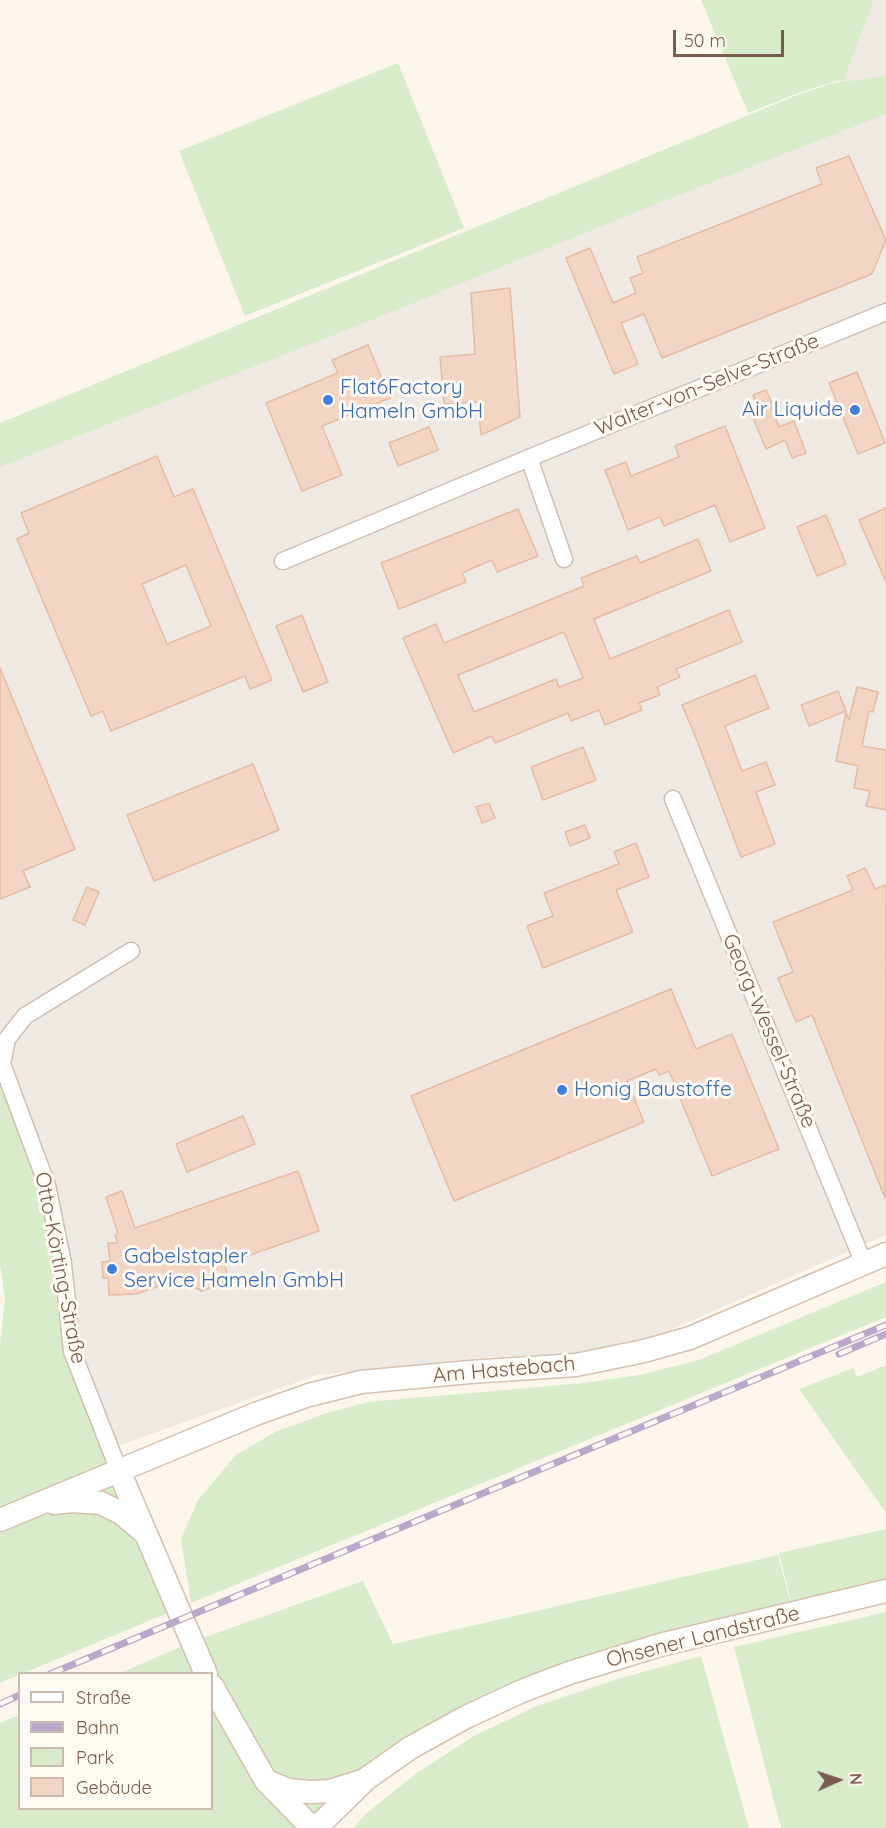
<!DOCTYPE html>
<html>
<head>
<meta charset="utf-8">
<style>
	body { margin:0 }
	#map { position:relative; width:886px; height:1828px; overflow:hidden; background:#fdf6ec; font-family:Quicksand,sans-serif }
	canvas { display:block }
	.legend { position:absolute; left:18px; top:1672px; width:195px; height:138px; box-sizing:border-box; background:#fffaf3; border:2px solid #cabbb1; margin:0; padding:8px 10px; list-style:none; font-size:18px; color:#7a5c4d }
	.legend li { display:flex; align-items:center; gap:12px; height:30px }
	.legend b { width:30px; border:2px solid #cabbb1 }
	.north { position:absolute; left:808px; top:1750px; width:60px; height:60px; -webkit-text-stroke:4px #fffaf3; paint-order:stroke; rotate:87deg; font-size:16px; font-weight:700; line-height:24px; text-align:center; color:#7a5c4d }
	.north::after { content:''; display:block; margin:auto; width:21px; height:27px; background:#7a5c4d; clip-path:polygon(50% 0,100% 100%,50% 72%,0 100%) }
	.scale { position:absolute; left:673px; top:30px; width:111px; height:27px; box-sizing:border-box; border:3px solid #7a5c4d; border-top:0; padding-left:8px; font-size:18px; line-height:21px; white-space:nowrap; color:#7a5c4d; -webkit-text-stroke:4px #fffaf3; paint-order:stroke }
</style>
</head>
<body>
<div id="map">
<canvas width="886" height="1828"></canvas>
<ul class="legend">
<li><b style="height:8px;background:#fff"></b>Straße</li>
<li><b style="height:8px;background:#b9a8c9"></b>Bahn</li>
<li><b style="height:16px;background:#d8ecc9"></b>Park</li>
<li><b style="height:16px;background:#f3d5c3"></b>Gebäude</li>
</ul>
<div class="north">N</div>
<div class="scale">50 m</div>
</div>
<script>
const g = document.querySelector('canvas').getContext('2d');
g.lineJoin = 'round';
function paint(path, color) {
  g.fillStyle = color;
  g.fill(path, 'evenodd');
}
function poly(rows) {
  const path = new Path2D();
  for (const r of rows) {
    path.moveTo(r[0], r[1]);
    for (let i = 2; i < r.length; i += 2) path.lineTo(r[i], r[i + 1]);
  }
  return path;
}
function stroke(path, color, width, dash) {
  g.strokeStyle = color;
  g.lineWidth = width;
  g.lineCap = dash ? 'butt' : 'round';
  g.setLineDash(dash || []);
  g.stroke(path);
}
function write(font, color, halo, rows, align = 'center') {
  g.font = font + ' Quicksand,sans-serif';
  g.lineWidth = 6;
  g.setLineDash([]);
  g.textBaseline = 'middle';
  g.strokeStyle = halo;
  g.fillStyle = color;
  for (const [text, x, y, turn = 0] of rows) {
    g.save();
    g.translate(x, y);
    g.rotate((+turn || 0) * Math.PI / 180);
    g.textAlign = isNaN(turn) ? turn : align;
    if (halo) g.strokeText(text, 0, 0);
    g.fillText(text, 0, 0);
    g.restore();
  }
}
paint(poly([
	[874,0,886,0,886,1235,659,1335,576,1355,494,1357,317,1375,92,1455,0,1211,0,436,844,80]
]), '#efe9e4');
paint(poly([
	[701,0,874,0,844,80,833,82,801,92,748,113],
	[398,63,464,228,245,316,179,151],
	[886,75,886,114,646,208,374,319,0,467,0,423,802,93,833,83,858,80],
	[0,1065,46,1185,71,1351,117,1471,0,1518,0,1345,5,1299,0,1264],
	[886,1282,886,1317,191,1603,181,1539,198,1500,236,1455,277,1431,330,1412,368,1402,584,1383,639,1375,699,1360],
	[886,1365,886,1513,799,1389,853,1368,857,1377],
	[118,1473,177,1609,0,1683,0,1520],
	[886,1529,886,1591,794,1613,779,1553],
	[778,1555,793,1612,466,1717,315,1828,267,1780,194,1641,363,1581,393,1644],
	[886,1612,886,1828,781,1828,734,1647],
	[192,1642,205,1674,118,1674],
	[701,1656,749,1828,353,1828,367,1813,414,1775,472,1737,534,1707,618,1679],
	[212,1688,310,1828,0,1828,0,1723,19,1715,20,1808,212,1808]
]), '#d8ecc9');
const building = poly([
	[849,156,886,240,872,274,662,358,644,314,621,323,638,364,614,374,566,258,590,248,613,303,636,293,630,278,643,273,637,257,822,184,816,168,849,156],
	[510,288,520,417,481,435,478,402,444,404,440,357,475,354,471,293,510,288],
	[368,345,390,398,322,426,342,475,302,491,266,403,338,373,332,360,368,345],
	[857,372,885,443,858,454,829,383,857,372],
	[766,390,772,403,770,404,779,427,794,421,806,453,792,458,785,440,766,449,751,413,759,410,753,395,766,390],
	[725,426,765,528,730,542,715,505,664,526,660,517,628,530,605,470,626,462,631,476,679,457,675,446,725,426],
	[429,427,438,450,398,466,389,443,429,427],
	[157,456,174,497,193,489,272,680,250,689,245,676,111,731,103,711,91,716,17,539,29,533,21,513,157,456],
	[186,565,211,626,167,644,142,584,186,565],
	[886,508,886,582,859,520,886,508],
	[518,509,538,556,497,572,492,560,462,573,466,582,399,609,381,563,518,509],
	[826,515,846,564,817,576,797,527,826,515],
	[698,539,711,571,594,619,610,659,729,610,742,642,676,669,680,677,657,687,660,695,639,703,642,710,605,725,599,710,571,721,568,713,495,743,492,736,453,753,403,638,436,624,444,643,584,586,581,578,637,556,640,563,698,539],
	[564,632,583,678,559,687,556,679,474,712,458,675,564,632],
	[302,615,328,682,303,692,276,626,302,615],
	[0,668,75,849,23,871,30,887,0,899,0,668],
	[755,675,769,708,725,726,742,771,766,762,775,785,756,792,775,844,741,857,696,738,682,705,755,675],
	[857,687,878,692,873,712,869,711,862,746,886,750,886,810,866,806,870,791,854,788,858,766,836,761,846,712,849,720,857,687],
	[838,691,846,711,809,726,801,705,838,691],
	[583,747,596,780,543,800,531,767,583,747],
	[253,764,279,830,154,881,127,815,253,764],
	[489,803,495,818,482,823,476,807,489,803],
	[585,825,590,838,570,846,565,832,585,825],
	[636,843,649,877,616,890,633,932,543,968,527,926,553,916,544,893,619,864,614,852,636,843],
	[865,868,875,889,886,885,885,1198,812,1015,796,1022,778,978,793,972,773,922,853,890,847,876,865,868],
	[87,887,99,892,85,925,73,920,87,887],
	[671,989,696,1049,732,1034,779,1149,712,1176,669,1071,659,1075,656,1069,627,1081,644,1122,454,1201,411,1096,671,989],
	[243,1116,255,1144,187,1172,176,1144,243,1116],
	[298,1171,319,1231,224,1264,228,1275,224,1282,202,1291,194,1287,190,1276,136,1294,109,1295,108,1278,103,1278,102,1262,110,1261,108,1243,118,1243,115,1235,118,1233,106,1197,122,1191,135,1228,298,1171]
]);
paint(building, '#f3d5c3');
stroke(building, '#e6bba3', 1.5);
const street = poly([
	[529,458,564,559],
	[283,561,529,458,886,312],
	[673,799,864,1264],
	[119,1471,72,1351,63,1264,47,1185,2,1064,7,1039,25,1016,131,951]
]);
const secondary = poly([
	[119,1471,206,1674],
	[54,1503,72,1501,101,1503,121,1513,144,1532],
	[0,1520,258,1413,309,1395,361,1382,470,1372,576,1365,644,1351,690,1338,886,1254],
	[212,1686,266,1781,312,1828],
	[269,1782,288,1790,310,1792,330,1791,362,1781],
	[316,1828,366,1779,410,1748,466,1717,522,1691,569,1673,660,1645,886,1591]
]);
stroke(street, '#d1beb0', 19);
stroke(secondary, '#d6c0b0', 25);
stroke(street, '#fff', 16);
stroke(secondary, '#fff', 22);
const rail = poly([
	[839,1354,886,1334],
	[50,1674,886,1325],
	[0,1704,20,1695]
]);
stroke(rail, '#b9a8c9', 7);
stroke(rail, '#fffaf3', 4.5, [14]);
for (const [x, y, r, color] of [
	[328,400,6,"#3f7fe0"],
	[855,410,6,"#3f7fe0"],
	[562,1090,6,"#3f7fe0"],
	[112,1269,6,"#3f7fe0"]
]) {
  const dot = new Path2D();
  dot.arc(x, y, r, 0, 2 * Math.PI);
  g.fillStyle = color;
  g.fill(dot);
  stroke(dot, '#fffaf3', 2);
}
write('21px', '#7a5c4d', '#fffaf3', [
	["Walter-von-Selve-Straße",707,385,-22],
	["Georg-Wessel-Straße",769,1031,67],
	["Otto-Körting-Straße",60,1268,79],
	["Am Hastebach",504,1370,-5],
	["Ohsener Landstraße",703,1637,-14]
]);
write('21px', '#366cbe', '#fffaf3', [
	["Flat6Factory",340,388],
	["Hameln GmbH",340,412],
	["Air Liquide",843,410,"right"],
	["Honig Baustoffe",574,1090],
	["Gabelstapler",124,1257],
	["Service Hameln GmbH",124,1281]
], 'left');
</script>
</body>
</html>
